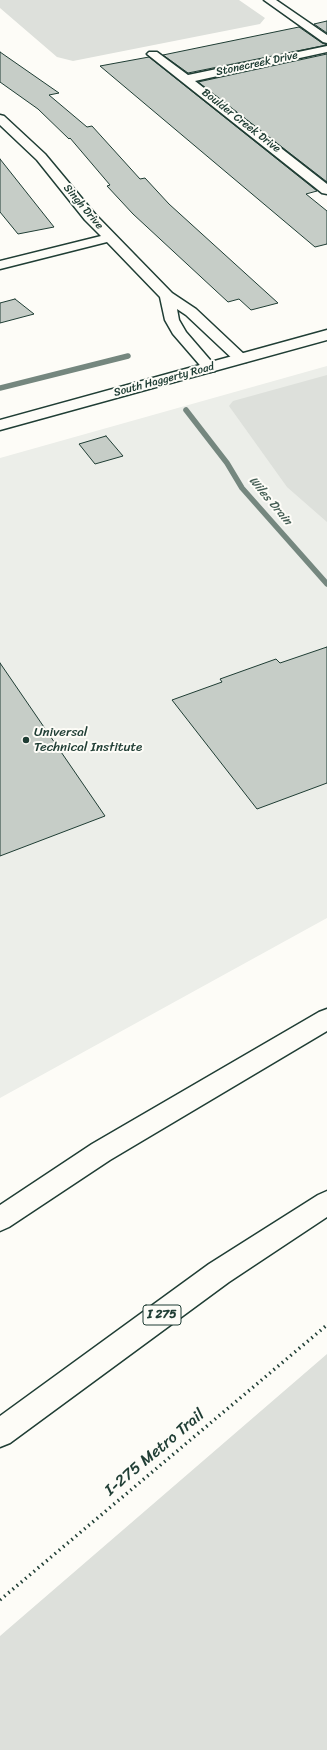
<!DOCTYPE html>
<html>
<head>
<meta charset="utf-8">
<style>
	body { margin:0 }
	canvas { display:block; background:#fdfcf7 }
</style>
</head>
<body>
<canvas width="327" height="1750"></canvas>
<script>
const g = document.querySelector('canvas').getContext('2d');
g.lineJoin = 'round';
function paint(path, color) {
  g.fillStyle = color;
  g.fill(path, 'evenodd');
}
function poly(rows) {
  const path = new Path2D();
  for (const r of rows) {
    path.moveTo(r[0], r[1]);
    for (let i = 2; i < r.length; i += 2) path.lineTo(r[i], r[i + 1]);
  }
  return path;
}
function stroke(path, color, width, dash) {
  g.strokeStyle = color;
  g.lineWidth = width;
  g.lineCap = dash ? 'butt' : 'round';
  g.setLineDash(dash || []);
  g.stroke(path);
}
function write(font, color, halo, rows, align = 'center') {
  g.font = font + ' Sriracha,sans-serif';
  g.lineWidth = 4;
  g.setLineDash([]);
  g.textBaseline = 'middle';
  g.strokeStyle = halo;
  g.fillStyle = color;
  for (const [text, x, y, turn = 0] of rows) {
    g.save();
    g.translate(x, y);
    g.rotate((+turn || 0) * Math.PI / 180);
    g.textAlign = isNaN(turn) ? turn : align;
    if (halo) g.strokeText(text, 0, 0);
    g.fillText(text, 0, 0);
    g.restore();
  }
}
paint(poly([
	[327,366,327,918,0,1098,0,458]
]), '#eceee9');
paint(poly([
	[0,0,239,0,265,18,260,24,73,61,57,57,0,8],
	[327,375,327,522,287,487,229,406,233,401],
	[327,1354,327,1750,0,1750,0,1636]
]), '#dde0db');
stroke(poly([
	[0,388,128,356],
	[186,410,227,463,242,488,327,584]
]), '#75877f', 5.5);
const building = poly([
	[327,21,327,33,314,24,327,21],
	[299,27,322,43,327,45,188,73,163,55,299,27],
	[0,52,59,93,49,95,87,127,92,126,140,179,145,178,169,204,278,303,251,310,239,299,228,302,133,214,107,186,110,185,70,138,69,139,38,109,0,82,0,52],
	[327,54,327,182,198,82,327,54],
	[149,57,317,191,306,194,327,211,327,244,315,247,100,66,149,57],
	[0,159,54,227,18,234,0,212,0,159],
	[15,299,34,314,0,323,0,303,15,299],
	[106,436,123,456,95,464,79,444,106,436],
	[327,647,327,783,257,809,172,700,222,682,220,679,276,659,280,663,327,647],
	[0,663,105,816,0,856,0,663]
]);
paint(building, '#c6cdc7');
stroke(building, '#1f3d34', 1);
const street = poly([
	[264,0,276,0,327,35,327,43,323,42,264,0],
	[327,46,327,52,195,81,327,184,327,194,322,193,147,54,149,52,157,52,188,75,327,46],
	[0,115,4,116,45,154,95,214,172,293,196,309,246,356,248,359,246,362,236,362,186,315,177,309,179,320,186,332,217,368,215,371,210,372,205,371,173,334,165,320,160,297,107,242,0,269,0,261,101,236,85,220,37,160,0,125,0,115]
]);
const secondary = poly([
	[327,330,327,340,0,430,0,420,327,330]
]);
const highway = poly([
	[327,1009,327,1031,110,1160,9,1227,0,1231,0,1205,92,1144,319,1012,327,1009],
	[327,1191,327,1217,229,1282,10,1443,0,1447,0,1416,209,1264,318,1195,327,1191]
]);
stroke(street, '#1f3d34', 3);
stroke(secondary, '#1f3d34', 3);
stroke(highway, '#1f3d34', 3);
stroke(poly([
	[0,1600,327,1325]
]), '#1f3d34', 3.5, [1.5, 4]);
paint(street, '#fdfcf7');
paint(secondary, '#fdfcf7');
paint(highway, '#fdfcf7');
for (const [x, y, r, color] of [
	[26,740,4,"#1f3d34"]
]) {
  const dot = new Path2D();
  dot.arc(x, y, r, 0, 2 * Math.PI);
  g.fillStyle = color;
  g.fill(dot);
  stroke(dot, '#fdfcf7', 1.5);
}
write('11px', '#1f3d34', '#fdfcf7', [
	["Stonecreek Drive",257,64,-12],
	["Boulder Creek Drive",241,121,38],
	["Singh Drive",83,207,50],
	["South Haggerty Road",164,380,-15]
]);
write('italic 12px', '#435c53', '#fdfcf7', [
	["Wiles Drain",270,501,50]
]);
for (const [x, y, w] of [
	[162,1315,38]
]) {
  const box = new Path2D();
  box.roundRect(x - w / 2, y - 10, w, 20, 3);
  g.fillStyle = '#fdfcf7';
  g.fill(box);
  stroke(box, '#1f3d34', 1);
}
write('bold 12px', '#1f3d34', null, [
	["I 275",162,1315]
]);
write('13px', '#1f3d34', '#fdfcf7', [
	["Universal",34,733],
	["Technical Institute",34,748]
], 'left');
write('16px', '#1f3d34', '#fdfcf7', [
	["I-275 Metro Trail",155,1453,-40]
]);
</script>
</body>
</html>
